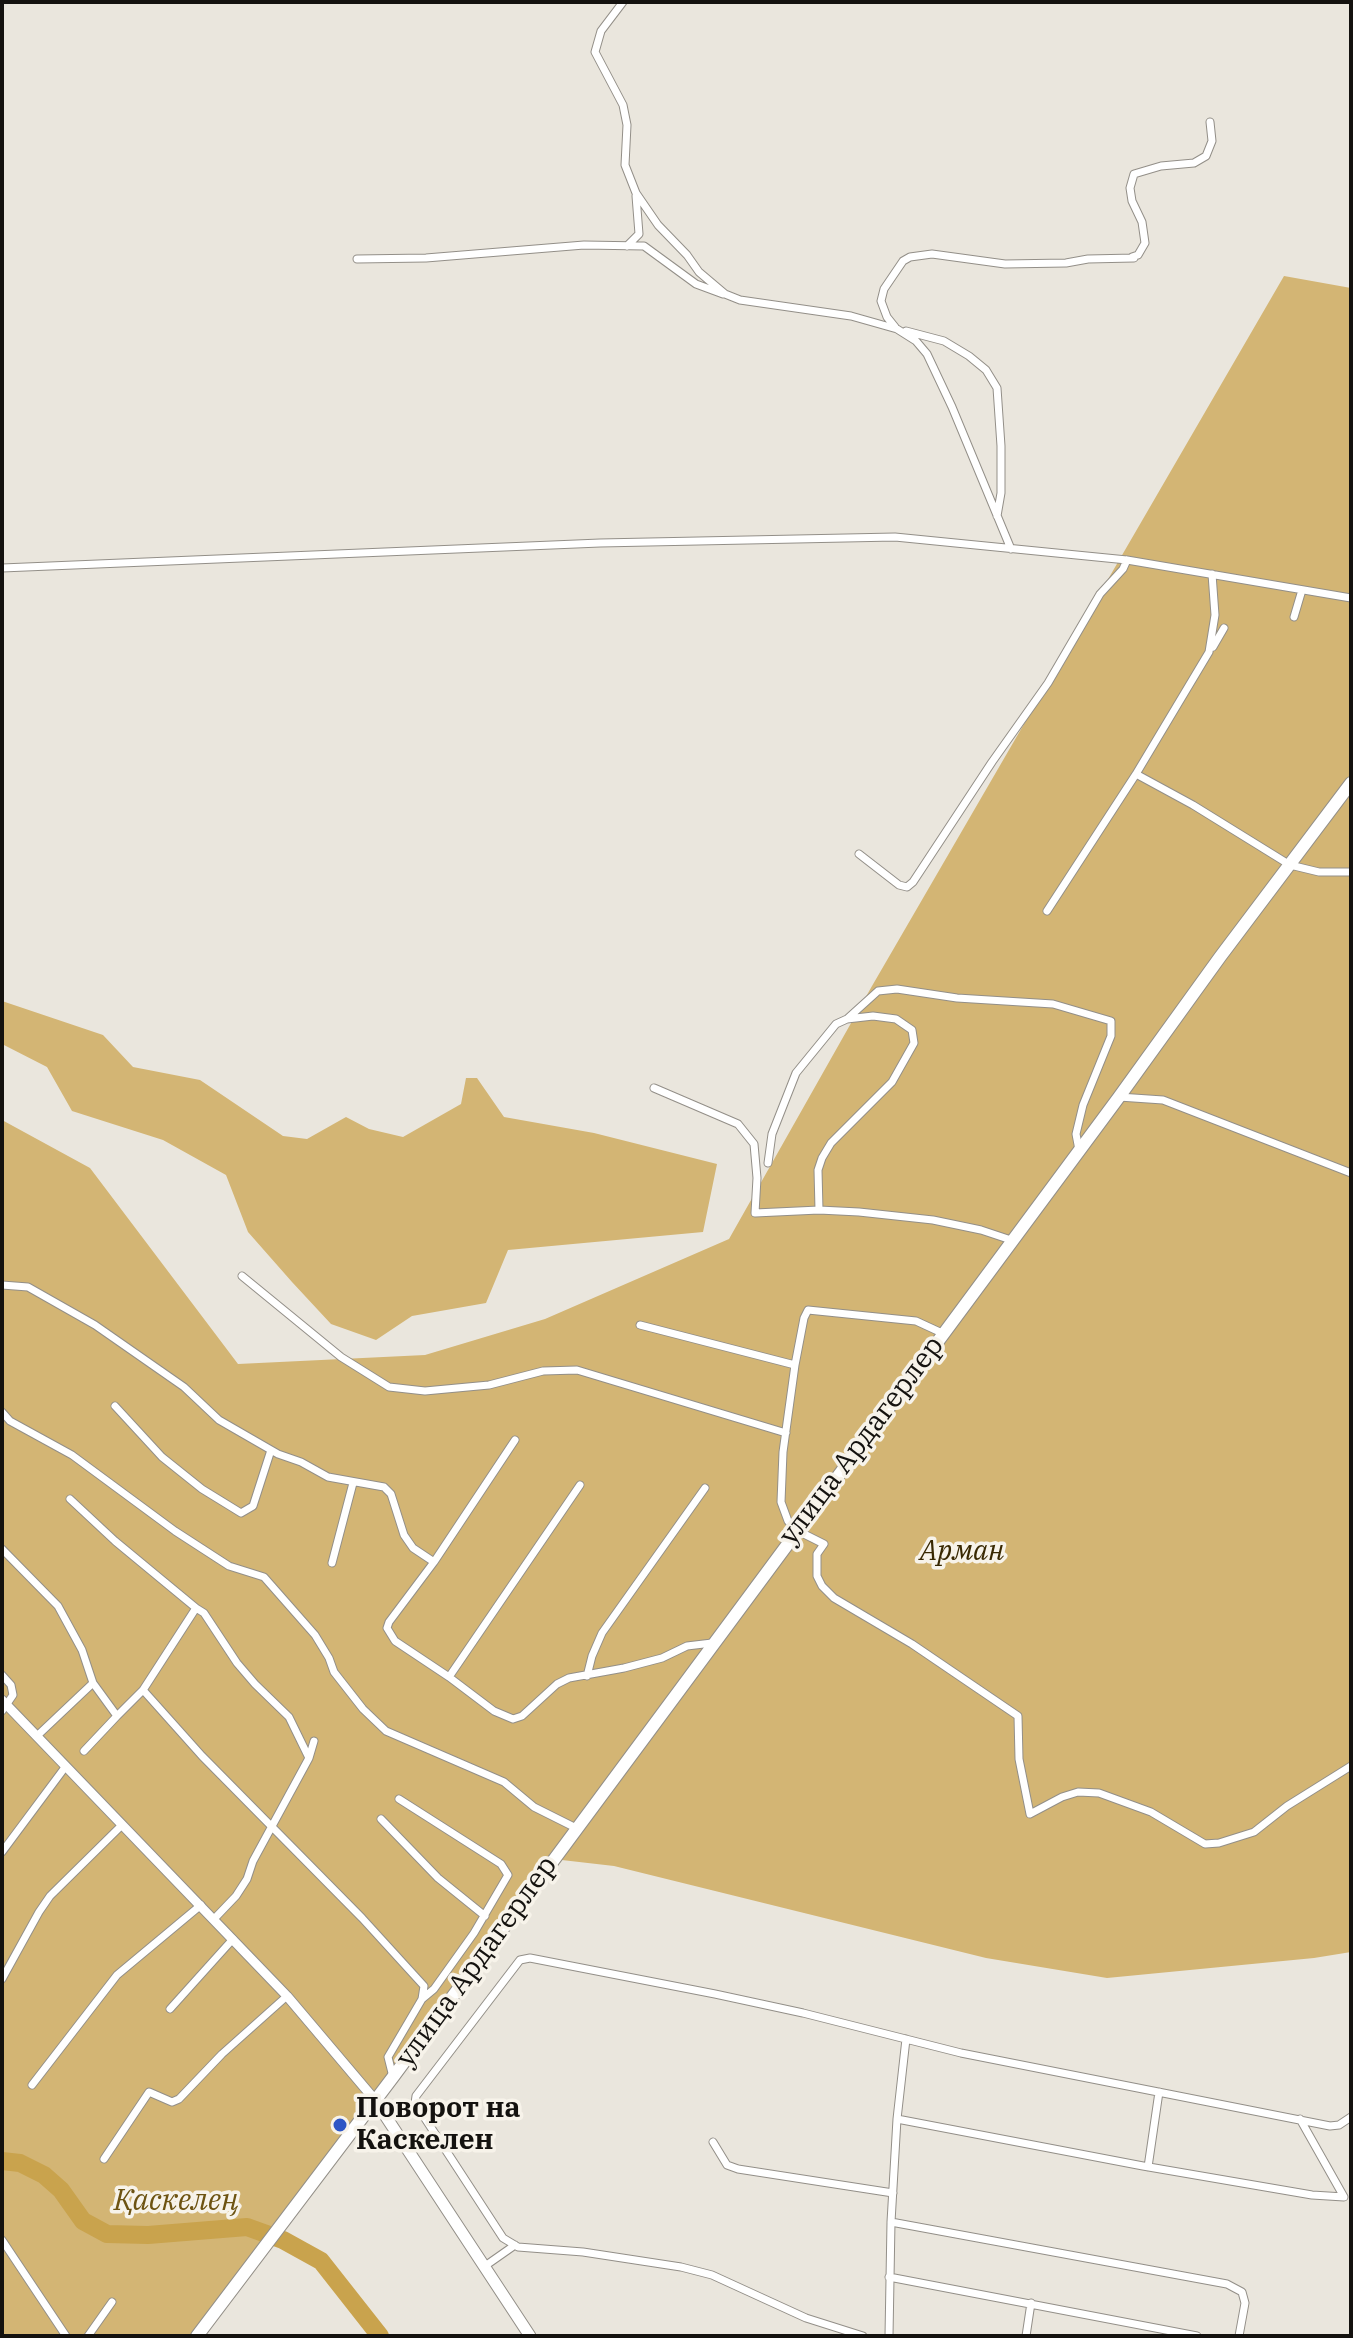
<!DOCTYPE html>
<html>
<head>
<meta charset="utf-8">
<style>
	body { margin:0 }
	#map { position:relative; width:1353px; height:2338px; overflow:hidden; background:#eae6dd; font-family:"IBM Plex Serif",serif }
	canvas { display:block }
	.frame { position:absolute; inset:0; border:4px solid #14120f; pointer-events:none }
</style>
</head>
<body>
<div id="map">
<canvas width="1353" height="2338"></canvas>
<div class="frame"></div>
</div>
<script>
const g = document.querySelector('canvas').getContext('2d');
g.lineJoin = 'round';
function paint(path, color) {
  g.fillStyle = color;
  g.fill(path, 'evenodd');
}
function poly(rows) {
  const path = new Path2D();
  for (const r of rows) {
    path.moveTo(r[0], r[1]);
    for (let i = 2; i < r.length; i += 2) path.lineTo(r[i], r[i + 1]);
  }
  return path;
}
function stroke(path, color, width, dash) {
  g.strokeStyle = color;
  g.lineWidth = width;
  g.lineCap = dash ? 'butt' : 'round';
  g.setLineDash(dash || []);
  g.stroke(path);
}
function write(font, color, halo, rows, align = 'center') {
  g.font = font + ' "IBM Plex Serif",serif';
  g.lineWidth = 7;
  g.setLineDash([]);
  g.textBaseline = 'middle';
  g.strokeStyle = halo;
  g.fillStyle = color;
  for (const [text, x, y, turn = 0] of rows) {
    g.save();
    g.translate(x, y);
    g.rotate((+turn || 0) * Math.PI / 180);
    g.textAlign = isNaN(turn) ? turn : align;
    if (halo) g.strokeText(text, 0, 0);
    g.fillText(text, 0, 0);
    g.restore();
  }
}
paint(poly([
	[1284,276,1351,288,1351,1952,1314,1958,1107,1978,986,1958,614,1866,553,1859,197,2336,2,2336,2,1120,90,1168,238,1364,425,1355,545,1319,729,1239,872,986],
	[2,1001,103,1035,133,1067,200,1080,283,1136,307,1139,346,1117,369,1129,403,1137,461,1104,466,1078,477,1078,504,1117,594,1133,717,1164,703,1232,508,1250,486,1303,412,1316,376,1340,331,1324,292,1282,248,1232,226,1175,163,1140,72,1111,47,1067,2,1044]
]), '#d3b574');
stroke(poly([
	[2,2161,20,2163,44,2175,61,2190,83,2221,107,2234,148,2235,247,2227,283,2240,321,2261,380,2336]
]), '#c9a34d', 18);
const minor = poly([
	[623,2,601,31,595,52,623,105,627,125,625,165,636,193,658,225,687,255,699,272,725,294,740,300,851,316,897,329,916,341,927,354,952,407,1011,549],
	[627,246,639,234,636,196],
	[1132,257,1138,255,1145,243,1142,222,1132,201,1130,188,1134,174,1161,166,1194,163,1206,156,1212,141,1210,122],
	[357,259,426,258,584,245,644,246,696,284,723,294],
	[895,327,887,317,881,301,884,289,903,261,910,257,932,254,1005,264,1066,263,1088,259,1134,258],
	[906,331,944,341,969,356,986,370,997,388,1001,446,1001,493,997,516],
	[2,568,600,543,895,537,1127,560,1351,598],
	[1294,617,1302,590],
	[1213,647,1224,628],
	[1136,774,1209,652,1215,615,1212,574],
	[859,854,899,885,907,887,913,882,992,762,1048,683,1100,594,1123,569,1127,560],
	[1047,911,1136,774,1193,805,1290,865,1319,872,1351,872],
	[847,1019,878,991,897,989,957,998,1053,1004,1111,1021,1111,1036,1083,1105,1076,1134,1079,1150],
	[654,1088,738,1124,754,1144,757,1178,755,1213,819,1210,859,1212,933,1220,981,1230,1011,1240],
	[1119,1097,1163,1100,1351,1173],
	[768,1163,772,1134,796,1073,836,1024,847,1019,873,1016,896,1019,912,1030,914,1043,892,1082,831,1143,822,1158,818,1170,819,1210],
	[242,1276,341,1357,389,1387,425,1391,489,1385,543,1371,577,1370,786,1433],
	[2,1285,28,1287,95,1325,184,1387,219,1420,278,1454,301,1462,328,1477,384,1487,391,1494,404,1535,413,1548,434,1562,515,1440],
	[640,1325,795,1365,783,1452,781,1502,788,1521,796,1530,824,1544,817,1554,817,1576,822,1586,834,1598,912,1644,1018,1716,1019,1759,1030,1814,1062,1797,1078,1792,1099,1793,1151,1812,1205,1844,1219,1843,1254,1832,1287,1806,1351,1766],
	[795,1365,804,1318,808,1310,916,1321,942,1333],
	[115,1406,162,1457,202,1489,241,1513,253,1506,271,1450],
	[2,1412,10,1421,72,1455,175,1531,229,1566,264,1577,315,1635,329,1658,334,1672,363,1709,386,1731,504,1782,534,1807,576,1828],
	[580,1485,449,1677,494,1711,513,1719,522,1716,557,1684,569,1678,624,1668,662,1658,687,1646,712,1643],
	[70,1499,115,1541,196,1608,143,1690,202,1756,362,1918,424,1986,422,1999,388,2057,393,2077],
	[2,1549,58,1606,82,1650,93,1683,38,1735],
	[434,1562,389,1622,387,1628,395,1641,449,1677],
	[332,1563,353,1483],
	[196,1608,204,1613,237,1663,255,1684,289,1717,309,1758,253,1861,247,1879,236,1896,214,1919],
	[2,1675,11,1685,13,1695,2,1711],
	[587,1676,592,1656,602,1633,705,1488],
	[93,1683,117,1716,143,1690],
	[84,1751,117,1716],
	[309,1758,314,1741],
	[399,1799,501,1864,508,1875,474,1933,434,1989,422,1999],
	[381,1819,438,1878,485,1916],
	[2,1852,66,1766],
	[2,1979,39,1912,50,1896,122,1825],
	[170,2009,233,1939],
	[32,2085,117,1975,201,1905],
	[897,2119,1143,2166,1312,2195,1344,2197,1300,2119],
	[713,2142,727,2165,738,2169,893,2193],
	[104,2159,149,2092,172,2102,179,2099,222,2054,287,1996],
	[1148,2167,1159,2092],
	[891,2222,1227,2284,1242,2292,1245,2303,1239,2336],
	[2,2240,66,2336],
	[485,2266,515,2245],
	[889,2277,1197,2336],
	[88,2336,112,2302],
	[863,2336,806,2318,712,2275,681,2267,583,2252,518,2247,503,2238,415,2103,416,2096,520,1960,530,1958,715,1994,803,2013,961,2053,1330,2126,1339,2125,1351,2117],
	[889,2336,891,2222,897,2119,906,2039],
	[1026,2336,1031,2303]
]);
const tertiary = poly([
	[2,1700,287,1996,375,2100]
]);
const secondary = poly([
	[375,2100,530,2336]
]);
const primary = poly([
	[197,2336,393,2077,1119,1097,1220,957,1351,783]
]);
stroke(minor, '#938f88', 9);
stroke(tertiary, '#938f88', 11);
stroke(secondary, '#938f88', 13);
stroke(primary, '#938f88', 14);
stroke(minor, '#fff', 7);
stroke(tertiary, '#fff', 9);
stroke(secondary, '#fff', 11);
stroke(primary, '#fff', 12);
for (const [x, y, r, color] of [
	[340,2125,8,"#2e56c5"]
]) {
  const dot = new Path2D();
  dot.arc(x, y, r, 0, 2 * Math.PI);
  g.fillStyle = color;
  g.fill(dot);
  stroke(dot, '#f7f3ea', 3);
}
write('28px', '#14120f', '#f7f3ea', [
	["улица Ардагерлер",862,1441,-53],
	["улица Ардагерлер",477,1962,-54]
]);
write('italic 28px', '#382802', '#f7f3ea', [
	["Арман",962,1552]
]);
write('bold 28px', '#14120f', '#f7f3ea', [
	["Поворот на",356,2109],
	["Каскелен",356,2141]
], 'left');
write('italic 30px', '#6d5312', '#f7f3ea', [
	["Қаскелең",176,2201]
]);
</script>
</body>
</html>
